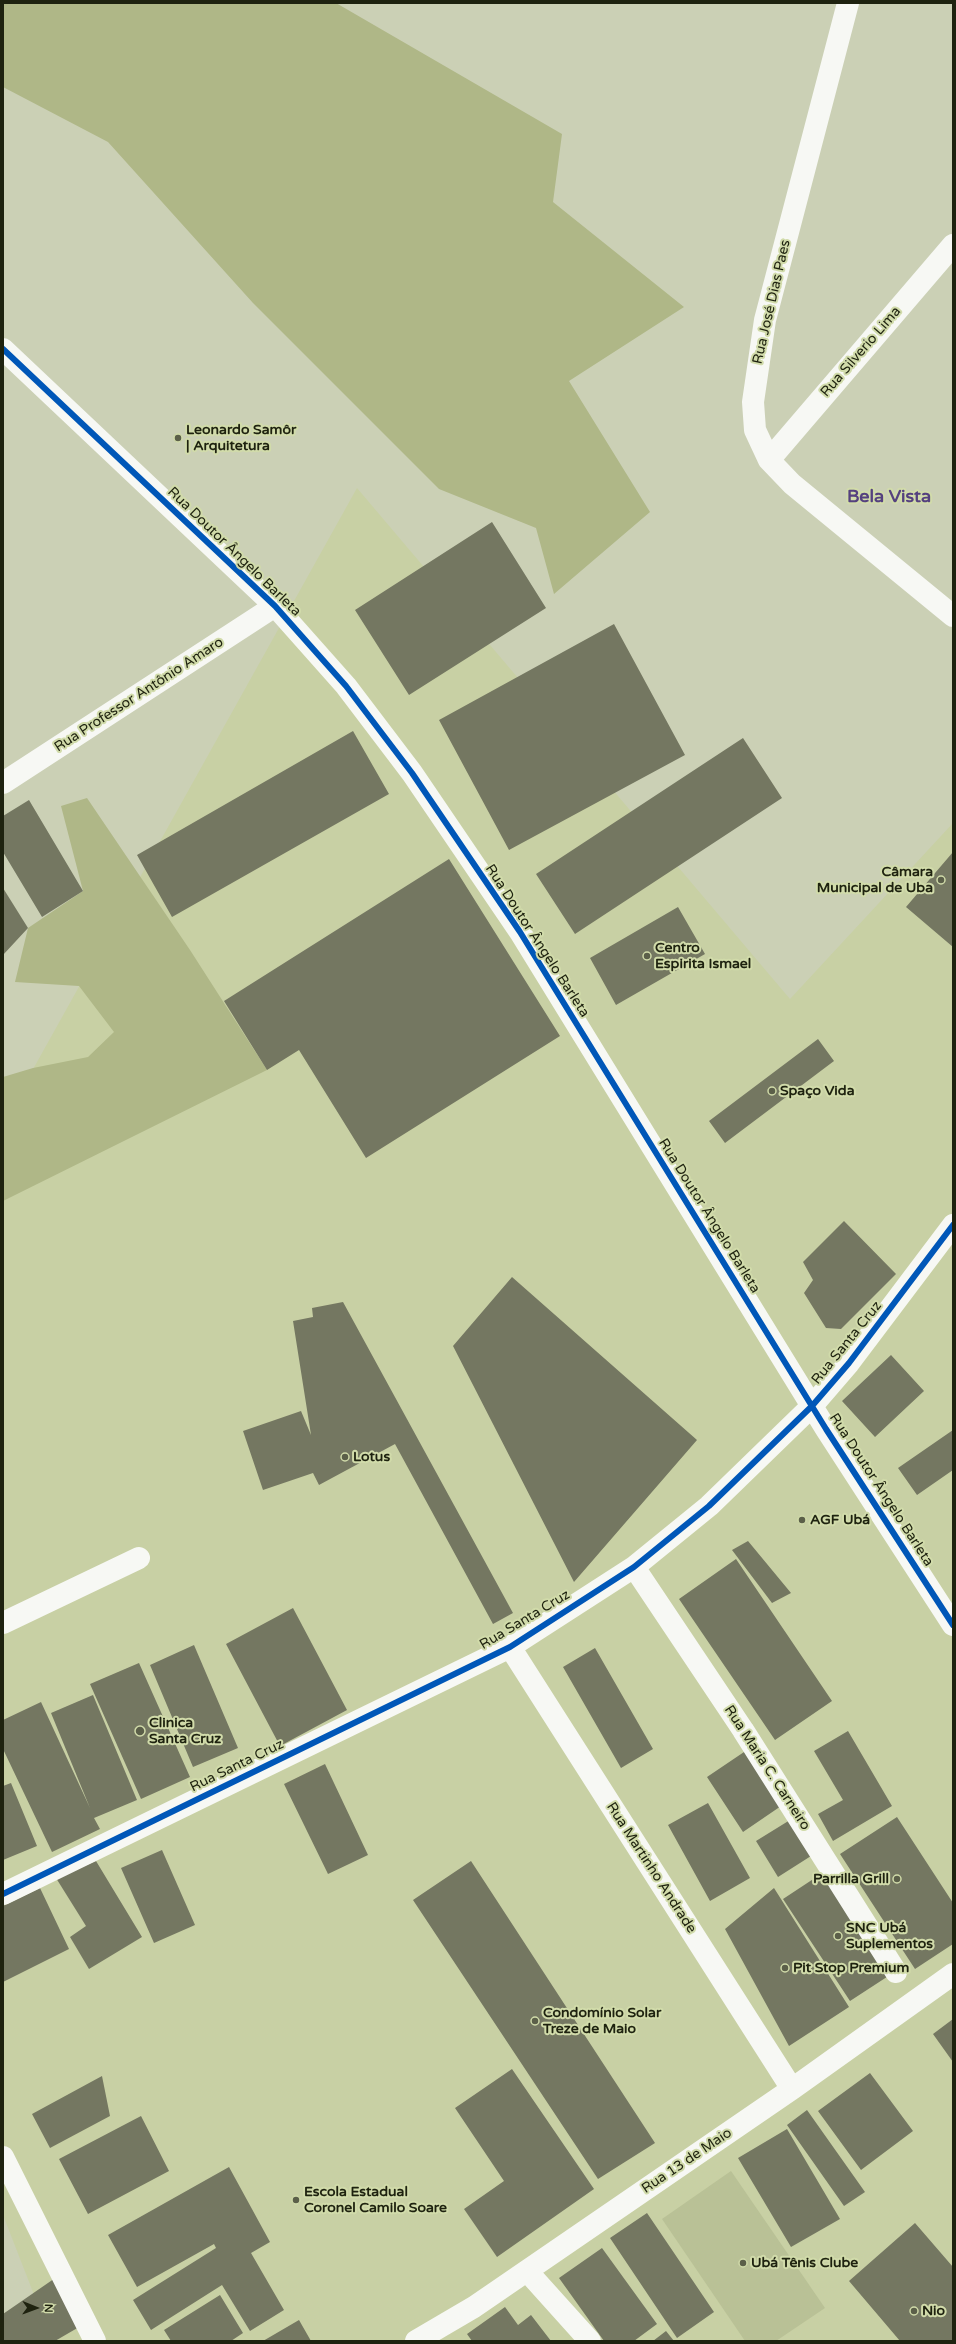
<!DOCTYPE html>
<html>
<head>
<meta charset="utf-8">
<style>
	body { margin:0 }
	#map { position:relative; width:956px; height:2344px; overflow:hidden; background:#cbd0b5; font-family:"Varela Round",sans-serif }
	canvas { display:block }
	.frame { position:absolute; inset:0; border:4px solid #1e220f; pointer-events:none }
	.north { position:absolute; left:16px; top:2288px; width:40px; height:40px; -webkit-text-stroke:3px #d1dbaa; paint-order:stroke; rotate:91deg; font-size:11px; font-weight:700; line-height:16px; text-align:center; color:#1e220f }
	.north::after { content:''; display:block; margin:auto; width:14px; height:18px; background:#1e220f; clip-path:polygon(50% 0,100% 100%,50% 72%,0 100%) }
</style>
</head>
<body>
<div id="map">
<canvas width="956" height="2344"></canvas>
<div class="frame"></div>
<div class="north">N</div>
</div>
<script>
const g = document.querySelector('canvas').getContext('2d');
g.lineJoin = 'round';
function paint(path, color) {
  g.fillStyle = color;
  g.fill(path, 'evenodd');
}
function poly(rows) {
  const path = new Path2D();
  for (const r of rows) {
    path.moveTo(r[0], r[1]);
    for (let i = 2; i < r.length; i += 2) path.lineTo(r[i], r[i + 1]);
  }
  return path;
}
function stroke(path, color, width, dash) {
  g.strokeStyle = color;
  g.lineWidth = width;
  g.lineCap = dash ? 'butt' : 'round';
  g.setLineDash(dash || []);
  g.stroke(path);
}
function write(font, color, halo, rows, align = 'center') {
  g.font = font + ' "Varela Round",sans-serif';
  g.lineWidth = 4;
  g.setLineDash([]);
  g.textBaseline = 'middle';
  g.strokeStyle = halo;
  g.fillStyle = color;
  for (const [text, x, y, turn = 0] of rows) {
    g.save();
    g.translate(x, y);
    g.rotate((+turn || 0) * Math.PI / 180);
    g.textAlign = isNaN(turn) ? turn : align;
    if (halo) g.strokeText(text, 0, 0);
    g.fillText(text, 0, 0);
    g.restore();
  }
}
paint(poly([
	[357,488,790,999,953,823,953,2341,52,2341,3,2215,3,1123]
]), '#c8d0a4');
paint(poly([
	[731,2171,825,2308,776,2341,745,2341,662,2219]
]), '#b9c196');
paint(poly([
	[3,3,336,3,562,134,553,202,684,307,569,381,650,512,554,594,536,528,439,489,253,303,108,142,3,87],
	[87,798,190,950,267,1070,3,1201,3,1077,33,1068,88,1057,114,1032,79,986,15,982,28,928,83,891,61,806]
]), '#afb787');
paint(poly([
	[492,522,546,608,409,695,355,610],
	[614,624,685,755,509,850,439,720],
	[353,731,389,794,172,917,137,855],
	[743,738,782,798,575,934,536,874],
	[29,800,83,891,42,917,3,852,3,816],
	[953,852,953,947,906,907],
	[449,859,560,1036,366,1158,299,1050,267,1070,224,1001],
	[3,888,28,928,3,955],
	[678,907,705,954,616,1005,590,958],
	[818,1039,834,1061,725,1143,709,1121],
	[844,1221,896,1274,841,1329,826,1328,804,1293,813,1280,803,1262],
	[512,1277,697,1440,574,1582,453,1346],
	[343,1302,513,1613,493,1624,395,1444,319,1485,313,1473,263,1490,243,1431,301,1411,311,1435,293,1321,313,1317,312,1308],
	[891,1355,924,1391,875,1437,842,1401],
	[953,1430,953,1470,917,1495,898,1468],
	[748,1541,791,1593,772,1603,732,1550],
	[736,1559,832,1701,775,1740,679,1599],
	[293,1608,347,1710,280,1746,226,1644],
	[194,1645,238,1748,193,1767,150,1665],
	[595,1648,653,1749,621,1768,563,1667],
	[139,1663,190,1777,141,1799,90,1684],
	[93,1695,137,1800,94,1818,100,1829,52,1852,3,1749,3,1720,41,1702,90,1808,51,1713],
	[848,1731,892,1806,833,1841,818,1814,843,1800,814,1751],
	[747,1750,784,1804,743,1832,707,1777],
	[325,1764,368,1855,328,1874,284,1784],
	[11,1783,37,1846,3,1860,3,1786],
	[708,1803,750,1878,710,1901,668,1825],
	[897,1817,953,1903,953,1944,915,1969,840,1854],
	[790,1820,811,1856,778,1877,756,1841],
	[162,1850,195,1925,154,1943,121,1868],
	[96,1861,142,1937,89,1969,70,1937,86,1926,56,1878],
	[471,1861,655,2143,598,2179,413,1900],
	[827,1870,893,1973,850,2001,783,1899],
	[40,1888,69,1949,3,1982,3,1906],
	[774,1888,849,2007,789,2046,725,1929],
	[953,2019,953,2062,933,2034],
	[512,2069,594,2189,497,2257,464,2209,504,2181,455,2108],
	[870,2073,913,2131,861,2170,818,2111],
	[102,2076,110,2116,50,2148,32,2114],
	[807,2110,865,2192,844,2206,787,2125],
	[141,2116,169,2171,88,2214,59,2159],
	[787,2129,840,2219,791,2247,738,2158],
	[229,2167,270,2242,251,2253,284,2310,250,2331,222,2285,151,2330,133,2300,216,2248,214,2244,137,2287,108,2235],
	[647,2213,714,2312,677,2338,610,2238],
	[915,2223,953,2267,953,2341,900,2341,849,2281],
	[602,2248,657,2324,634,2341,604,2341,559,2278],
	[61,2274,86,2323,55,2341,3,2341,3,2314],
	[220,2295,243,2333,231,2341,171,2341,164,2330],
	[505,2307,518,2325,531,2315,551,2341,472,2341,467,2334],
	[299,2320,311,2341,263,2341],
	[666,2331,674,2341,653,2341]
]), '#747761');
stroke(poly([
	[848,3,765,320,753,402,755,430,769,460,792,484,953,616],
	[3,349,275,606,346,686,412,773,520,932,826,1429,953,1625],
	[769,460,953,245],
	[3,783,275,606],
	[634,1567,743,1730,896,1972],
	[3,1623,139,1558],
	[510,1647,792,2089],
	[3,1894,510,1647,634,1567,709,1506,812,1406,849,1363,953,1225],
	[3,2157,95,2341],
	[527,2271,590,2341],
	[416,2341,474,2307,792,2089,953,1974]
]), '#f7f8f4', 22);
stroke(poly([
	[3,349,275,606,346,686,412,773,520,932,826,1429,953,1625],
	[3,1894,510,1647,634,1567,709,1506,812,1406,849,1363,953,1225]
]), '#0057b8', 6);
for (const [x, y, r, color] of [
	[178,438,4,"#5b5f49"],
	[941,880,4,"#5b5f49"],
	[647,956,4,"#5b5f49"],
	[772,1091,4,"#5b5f49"],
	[345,1457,4,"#5b5f49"],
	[802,1520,4,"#5b5f49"],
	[140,1731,5,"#5b5f49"],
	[897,1879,4,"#5b5f49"],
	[838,1936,4,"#5b5f49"],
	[785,1968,4,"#5b5f49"],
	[535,2021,4,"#5b5f49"],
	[296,2200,4,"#5b5f49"],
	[743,2263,4,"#5b5f49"],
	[914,2311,4,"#5b5f49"]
]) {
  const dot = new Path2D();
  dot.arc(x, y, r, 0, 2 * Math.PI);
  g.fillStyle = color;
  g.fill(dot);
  stroke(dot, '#d1dbaa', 1.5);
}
write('14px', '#1e220f', '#d1dbaa', [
	["Rua José Dias Paes",772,302,-77],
	["Rua Silverio Lima",861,352,-49],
	["Rua Doutor Ângelo Barleta",234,552,44],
	["Rua Professor Antônio Amaro",139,695,-33],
	["Rua Doutor Ângelo Barleta",537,941,57],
	["Rua Doutor Ângelo Barleta",709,1216,58],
	["Rua Santa Cruz",847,1343,-51],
	["Rua Doutor Ângelo Barleta",881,1490,57],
	["Rua Santa Cruz",525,1620,-31],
	["Rua Santa Cruz",237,1766,-26],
	["Rua Maria C. Carneiro",767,1768,57],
	["Rua Martinho Andrade",651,1868,57],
	["Rua 13 de Maio",687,2161,-34]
]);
write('bold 14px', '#1e220f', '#d1dbaa', [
	["Leonardo Samôr",186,430],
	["| Arquitetura",186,446],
	["Câmara",933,872,"right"],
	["Municipal de Uba",933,888,"right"],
	["Centro",655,948],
	["Espirita Ismael",655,964],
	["Spaço Vida",780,1091],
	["Lotus",353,1457],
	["AGF Ubá",810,1520],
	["Clinica",149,1723],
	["Santa Cruz",149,1739],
	["Parrilla Grill",889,1879,"right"],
	["SNC Ubá",846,1928],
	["Suplementos",846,1944],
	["Pit Stop Premium",793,1968],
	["Condomínio Solar",543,2013],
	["Treze de Maio",543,2029],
	["Escola Estadual",304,2192],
	["Coronel Camilo Soare",304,2208],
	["Ubá Tênis Clube",751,2263],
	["Nio",922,2311]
], 'left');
write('bold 18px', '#55417f', '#d1dbaa', [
	["Bela Vista",889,497]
]);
</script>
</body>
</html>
